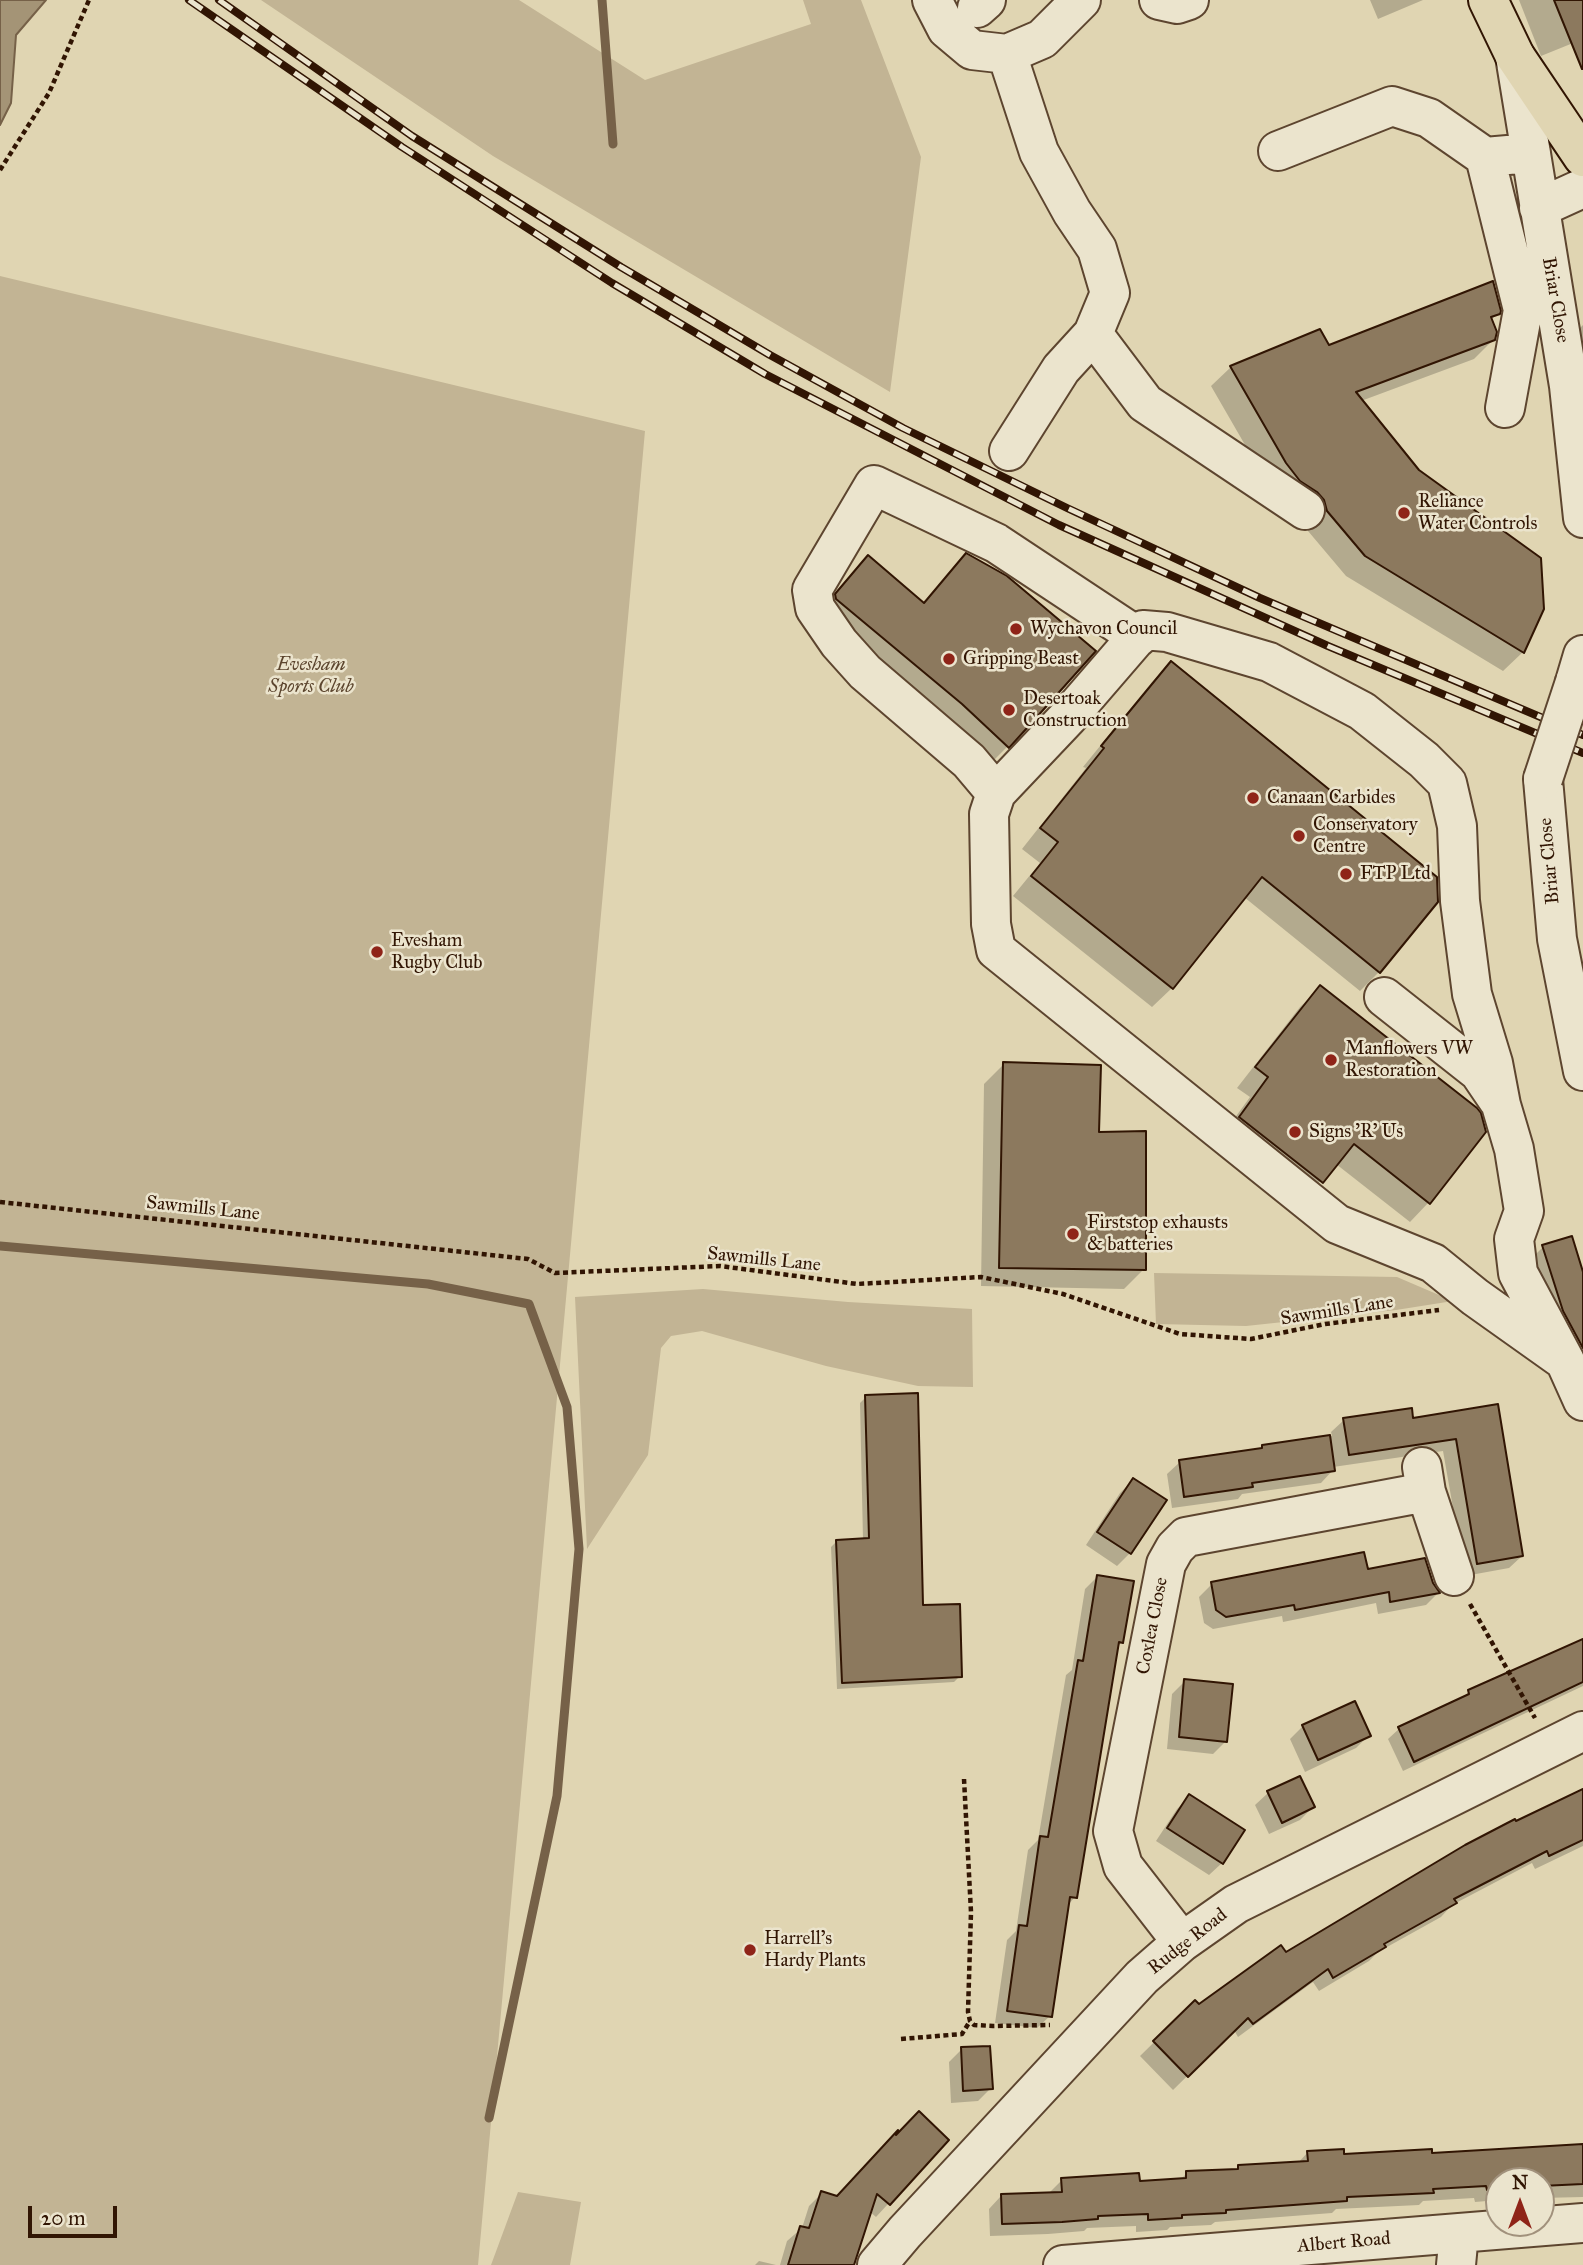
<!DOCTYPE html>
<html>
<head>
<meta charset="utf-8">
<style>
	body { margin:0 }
	#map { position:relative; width:1583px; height:2265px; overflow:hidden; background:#e0d5b2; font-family:"IM FELL Great Primer",serif }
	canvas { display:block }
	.north { position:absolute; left:1485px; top:2167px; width:70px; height:70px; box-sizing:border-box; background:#ebe4cd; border:2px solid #a1917c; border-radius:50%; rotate:0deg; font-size:19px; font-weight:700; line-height:28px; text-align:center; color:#311503 }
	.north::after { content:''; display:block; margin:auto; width:24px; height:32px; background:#8f2418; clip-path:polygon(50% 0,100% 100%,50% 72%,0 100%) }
	.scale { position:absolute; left:28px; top:2206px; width:89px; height:32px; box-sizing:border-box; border:4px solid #311503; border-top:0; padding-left:9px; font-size:21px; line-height:24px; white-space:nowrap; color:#311503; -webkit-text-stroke:5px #ebe4cd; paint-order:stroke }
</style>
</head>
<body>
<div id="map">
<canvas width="1583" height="2265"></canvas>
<div class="north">N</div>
<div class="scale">20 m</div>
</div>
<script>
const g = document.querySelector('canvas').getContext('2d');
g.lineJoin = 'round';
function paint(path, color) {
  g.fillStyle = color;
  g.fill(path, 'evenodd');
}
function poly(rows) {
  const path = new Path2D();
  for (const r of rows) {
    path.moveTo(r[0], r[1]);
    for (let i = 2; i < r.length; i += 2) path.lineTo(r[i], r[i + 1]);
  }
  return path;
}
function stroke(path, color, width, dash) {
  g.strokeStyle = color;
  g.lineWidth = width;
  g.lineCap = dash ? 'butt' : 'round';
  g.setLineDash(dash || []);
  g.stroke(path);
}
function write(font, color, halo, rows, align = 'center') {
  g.font = font + ' "IM FELL Great Primer",serif';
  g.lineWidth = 5;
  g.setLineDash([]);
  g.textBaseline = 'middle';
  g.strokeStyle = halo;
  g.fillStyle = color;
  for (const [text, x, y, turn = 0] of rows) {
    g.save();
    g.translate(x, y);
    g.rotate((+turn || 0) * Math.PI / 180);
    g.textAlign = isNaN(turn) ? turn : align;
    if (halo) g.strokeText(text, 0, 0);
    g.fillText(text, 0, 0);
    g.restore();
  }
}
paint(poly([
	[261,0,519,0,645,80,811,24,803,0,861,0,921,157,890,392,493,156],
	[0,276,645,431,478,2265,0,2265],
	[1154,1273,1397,1277,1453,1301,1396,1310,1246,1326,1156,1324],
	[703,1289,848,1302,972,1309,973,1387,918,1386,826,1366,702,1331,671,1336,661,1348,648,1455,587,1549,575,1297],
	[518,2192,581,2202,570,2265,491,2265]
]), '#c2b494');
const water = poly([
	[0,0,46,0,16,35,11,103,0,125,0,0]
]);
paint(water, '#a49476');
stroke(water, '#766148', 2);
paint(poly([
	[1370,0,1423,0,1378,19],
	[1519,0,1583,0,1583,39,1541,56],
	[1498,313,1490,321,1494,339,1474,359,1361,401,1523,652,1503,671,1346,576,1308,531,1305,519,1267,483,1211,386,1231,367],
	[1583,325,1583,352,1571,337],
	[967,555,1008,746,988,766,816,615,868,557,923,604],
	[1171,663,1379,972,1360,991,1244,897,1172,988,1152,1007,1013,896,1040,863,1022,849,1086,768,1083,767,1152,682],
	[1320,988,1429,1202,1410,1222,1336,1164,1302,1201,1221,1137,1250,1097,1237,1088,1300,1007],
	[1004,1064,1097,1134,1144,1269,1124,1289,981,1286,984,1084],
	[1543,1247,1583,1277,1583,1362,1524,1266],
	[866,1397,921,1606,960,1676,954,1682,837,1689,831,1547,837,1541,863,1540,860,1403],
	[1496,1406,1522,1556,1509,1568,1465,1576,1443,1451,1333,1467,1333,1470,1321,1483,1242,1494,1238,1499,1172,1508,1167,1474,1180,1462,1332,1436,1331,1432,1344,1420,1412,1421],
	[1133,1480,1130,1553,1117,1566,1086,1545,1120,1493],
	[1366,1571,1432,1584,1438,1593,1426,1605,1378,1614,1376,1603,1283,1622,1282,1616,1213,1629,1204,1623,1199,1597,1212,1584],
	[1097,1577,1122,1642,1117,1647,1075,1897,1067,1906,1050,2016,1037,2028,995,2023,1007,1940,1016,1931,1028,1850,1038,1840,1066,1675,1072,1670,1085,1589],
	[1583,1641,1583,1686,1403,1771,1388,1739,1400,1728,1460,1700,1469,1692],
	[1185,1681,1226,1741,1213,1754,1167,1749,1172,1694],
	[1303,1726,1369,1735,1356,1748,1305,1772,1290,1739],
	[1583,1792,1583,1846,1535,1869,1532,1863,1452,1905,1441,1917,1378,1952,1369,1961,1319,1991,1313,1982,1238,2037,1234,2030,1173,2090,1140,2056,1195,2002,1198,2006,1285,1954,1515,1823],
	[1268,1793,1313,1807,1300,1820,1269,1834,1255,1805],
	[1190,1796,1222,1863,1209,1875,1156,1841,1177,1809],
	[962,2049,991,2088,978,2101,951,2103,949,2062],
	[947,2140,876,2217,869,2211,832,2265,780,2265,787,2241,802,2228,809,2206,822,2193,836,2198],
	[1583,2145,1583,2197,1541,2198,1541,2181,1499,2181,1499,2200,1475,2202,1474,2198,1423,2201,1419,2205,1336,2209,1332,2213,1215,2222,1211,2225,1170,2227,1167,2230,1136,2232,1136,2226,1087,2228,1084,2231,1048,2234,990,2236,989,2209,1001,2196,1049,2193,1062,2180,1138,2183,1180,2180,1187,2173,1234,2171,1239,2167,1298,2163,1308,2152,1343,2155,1430,2155],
	[759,2261,776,2265,755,2265]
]), '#0003');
stroke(poly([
	[602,0,613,144],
	[0,1246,428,1284,529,1304,567,1407,579,1549,557,1796,489,2118]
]), '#766148', 9);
const building = poly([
	[1554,0,1583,0,1583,69,1582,69,1554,0],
	[1493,281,1501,311,1500,314,1491,317,1497,332,1495,340,1356,392,1419,470,1541,558,1544,609,1524,653,1365,556,1327,511,1324,500,1317,492,1300,481,1286,463,1230,366,1320,329,1329,345,1493,281],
	[966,553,1007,576,1096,651,1009,748,962,704,836,599,835,594,868,555,924,603,966,553],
	[1171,661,1437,877,1438,902,1380,973,1262,877,1173,989,1031,876,1058,842,1040,828,1104,748,1101,746,1171,661],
	[1320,985,1477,1108,1481,1113,1486,1132,1430,1204,1354,1144,1323,1183,1239,1117,1268,1077,1255,1067,1320,985],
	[1003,1062,1101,1065,1099,1132,1146,1131,1146,1270,999,1268,1003,1062],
	[1572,1236,1583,1272,1583,1348,1563,1311,1542,1245,1572,1236],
	[918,1393,923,1605,960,1604,962,1677,842,1683,836,1540,869,1538,865,1395,918,1393],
	[1498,1404,1523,1556,1477,1564,1456,1439,1349,1455,1343,1418,1412,1408,1413,1418,1498,1404],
	[1330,1435,1335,1471,1252,1483,1253,1487,1184,1497,1179,1460,1262,1448,1262,1445,1330,1435],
	[1133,1478,1167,1500,1131,1554,1097,1532,1133,1478],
	[1364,1552,1368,1569,1425,1558,1433,1583,1440,1593,1390,1602,1389,1592,1295,1610,1294,1605,1226,1617,1216,1610,1211,1582,1364,1552],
	[1097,1575,1134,1581,1123,1643,1119,1642,1077,1898,1070,1897,1052,2017,1007,2011,1019,1925,1027,1926,1040,1836,1048,1837,1078,1660,1083,1661,1097,1575],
	[1583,1639,1583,1682,1414,1762,1398,1727,1469,1694,1468,1690,1583,1639],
	[1184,1679,1233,1684,1227,1742,1179,1737,1184,1679],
	[1355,1701,1371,1736,1318,1760,1302,1725,1355,1701],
	[1300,1776,1315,1807,1282,1823,1267,1791,1300,1776],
	[1583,1789,1583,1840,1549,1856,1547,1851,1454,1899,1457,1903,1384,1944,1386,1947,1333,1978,1328,1969,1253,2024,1248,2018,1188,2077,1153,2041,1195,2000,1199,2004,1281,1945,1286,1952,1465,1845,1515,1819,1516,1821,1583,1789],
	[1189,1794,1245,1830,1223,1864,1167,1828,1189,1794],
	[990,2046,993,2089,963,2091,961,2047,990,2046],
	[919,2111,949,2140,890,2205,877,2194,854,2265,788,2265,800,2226,809,2228,821,2191,837,2196,898,2130,896,2135,919,2111],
	[1583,2144,1583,2184,1541,2186,1541,2181,1499,2181,1499,2189,1487,2190,1486,2186,1433,2189,1434,2193,1347,2197,1347,2201,1226,2210,1226,2213,1182,2215,1182,2218,1148,2220,1148,2214,1098,2216,1098,2219,1062,2222,1002,2224,1001,2194,1062,2192,1061,2178,1139,2173,1140,2181,1186,2178,1186,2171,1238,2169,1238,2165,1308,2161,1307,2151,1344,2149,1344,2154,1432,2149,1432,2153,1583,2144]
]);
paint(building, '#8c795e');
stroke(building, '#311503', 2);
const minor = poly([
	[932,0,947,29,972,50,1007,54,1042,39,1081,0],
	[1159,0,1177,4,1189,0],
	[977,8,986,0],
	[1007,54,1039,152,1072,212,1097,249,1110,293,1093,334,1061,369,1009,451],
	[1515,56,1569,386,1583,518],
	[1278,151,1392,106,1429,118,1485,157,1531,153],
	[1485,157,1523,310,1505,408],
	[1539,208,1583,188],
	[1093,334,1145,403,1305,510],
	[1575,682,1583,655],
	[1543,779,1557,939,1583,1071],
	[996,793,969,761,865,672,839,643,815,608,812,590,874,485,996,543,1138,637],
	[1384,997,1479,1072,1498,1100],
	[1565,1361,1518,1273,1514,1239,1524,1211,1514,1149,1501,1105,1493,1063,1472,994,1460,901,1457,826,1447,783,1424,760,1362,711,1269,662,1167,632,1143,630,1068,717,996,793,989,814,991,924,996,950,1337,1224,1433,1263,1475,1297,1565,1361,1583,1401],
	[1422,1467,1426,1492,1454,1576],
	[1182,1942,1123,1866,1113,1831,1166,1564,1175,1548,1186,1537,1426,1492],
	[877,2265,905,2232,1142,1977,1182,1942,1236,1904,1583,1731],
	[1063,2265,1583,2223],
	[1456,2265,1459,2233]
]);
const major = poly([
	[1488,0,1515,56,1583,157]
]);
stroke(minor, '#5d452f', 42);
stroke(major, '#311503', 42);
stroke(poly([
	[0,170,49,93,89,0],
	[0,1202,528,1259,555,1273,720,1266,857,1284,981,1277,1063,1294,1180,1334,1251,1339,1325,1324,1439,1310],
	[1470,1604,1535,1718],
	[964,1779,971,1912,968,2012,970,2021,974,2025,993,2026,1050,2025],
	[901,2039,962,2034,970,2021]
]), '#311503', 4.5, [5, 3.5]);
stroke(minor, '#ebe4cd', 38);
stroke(major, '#e0d5b2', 38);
const rail = poly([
	[189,0,402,147,612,283,765,374,1059,525,1328,646,1583,753],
	[219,0,412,136,621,267,770,355,903,428,1067,508,1260,598,1583,735]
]);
stroke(rail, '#311503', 8);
stroke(rail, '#ebe4cd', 5, [16]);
const minorBridge = poly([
	[1543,779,1575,682]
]);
stroke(minorBridge, '#5d452f', 42, []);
stroke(minorBridge, '#ebe4cd', 38);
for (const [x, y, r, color] of [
	[1404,513,7,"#8f2418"],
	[1016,629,7,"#8f2418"],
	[949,659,7,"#8f2418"],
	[1009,710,7,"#8f2418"],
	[1253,798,7,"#8f2418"],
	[1299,836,7,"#8f2418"],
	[1346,874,7,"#8f2418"],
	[377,952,7,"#8f2418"],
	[1331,1060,7,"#8f2418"],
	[1295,1132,7,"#8f2418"],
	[1073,1234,7,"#8f2418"],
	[750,1950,7,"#8f2418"]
]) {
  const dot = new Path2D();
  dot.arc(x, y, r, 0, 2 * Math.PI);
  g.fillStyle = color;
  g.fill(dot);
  stroke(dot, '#ebe4cd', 2.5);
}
write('19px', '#311503', '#ebe4cd', [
	["Briar Close",1555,300,80],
	["Briar Close",1550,861,-95],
	["Sawmills Lane",203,1209,6],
	["Sawmills Lane",764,1260,6],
	["Sawmills Lane",1337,1311,-9],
	["Coxlea Close",1153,1626,-79],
	["Rudge Road",1188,1942,-38],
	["Albert Road",1344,2243,-5]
]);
write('19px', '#311503', '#ebe4cd', [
	["Reliance",1418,502],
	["Water Controls",1418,524],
	["Wychavon Council",1030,629],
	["Gripping Beast",963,659],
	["Desertoak",1023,699],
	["Construction",1023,721],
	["Canaan Carbides",1267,798],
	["Conservatory",1313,825],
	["Centre",1313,847],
	["FTP Ltd",1360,874],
	["Evesham",391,941],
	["Rugby Club",391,963],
	["Manflowers VW",1345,1049],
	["Restoration",1345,1071],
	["Signs 'R' Us",1309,1132],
	["Firststop exhausts",1087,1223],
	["& batteries",1087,1245],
	["Harrell's",764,1939],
	["Hardy Plants",764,1961]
], 'left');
write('italic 19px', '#5c452e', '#ebe4cd', [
	["Evesham",311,665],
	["Sports Club",311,687]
]);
</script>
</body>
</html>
